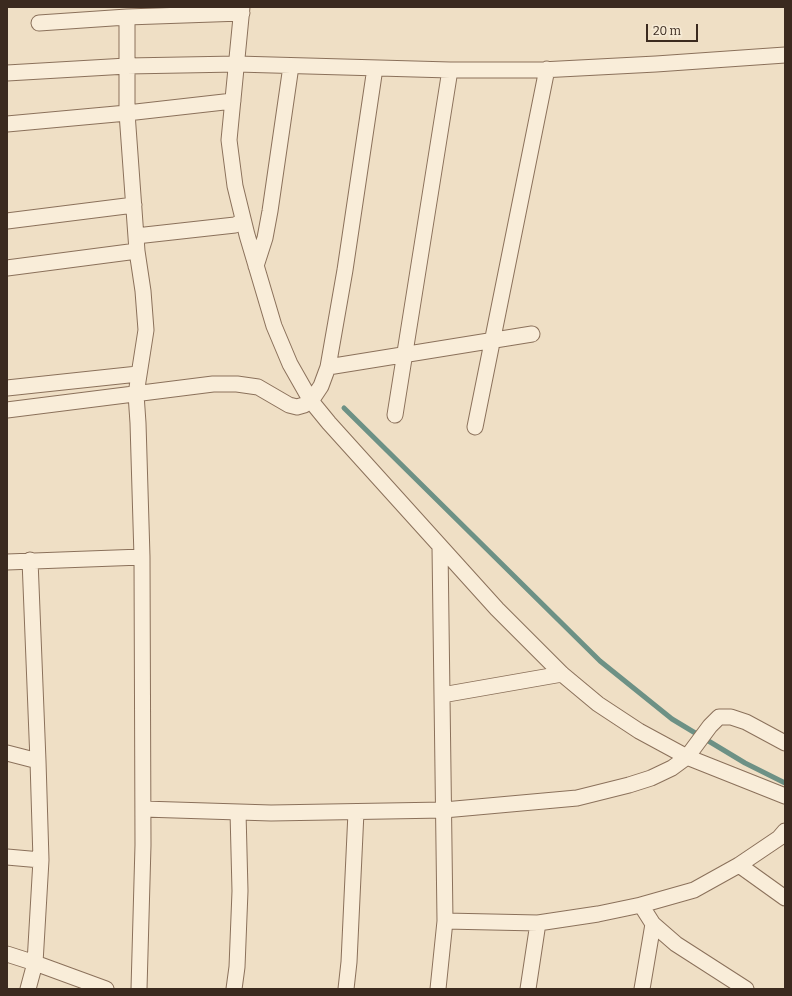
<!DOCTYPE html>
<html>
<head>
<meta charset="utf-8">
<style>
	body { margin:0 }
	#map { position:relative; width:792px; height:996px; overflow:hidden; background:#efdfc5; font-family:Bitter,serif }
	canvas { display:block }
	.frame { position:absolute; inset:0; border:8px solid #3b2a1f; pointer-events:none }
	.scale { position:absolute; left:646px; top:24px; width:52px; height:18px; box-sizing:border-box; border:2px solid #3b2a1f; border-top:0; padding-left:5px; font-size:12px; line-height:14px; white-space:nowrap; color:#3b2a1f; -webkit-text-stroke:3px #f6ead5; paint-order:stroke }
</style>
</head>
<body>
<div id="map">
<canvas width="792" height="996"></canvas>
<div class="frame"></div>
<div class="scale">20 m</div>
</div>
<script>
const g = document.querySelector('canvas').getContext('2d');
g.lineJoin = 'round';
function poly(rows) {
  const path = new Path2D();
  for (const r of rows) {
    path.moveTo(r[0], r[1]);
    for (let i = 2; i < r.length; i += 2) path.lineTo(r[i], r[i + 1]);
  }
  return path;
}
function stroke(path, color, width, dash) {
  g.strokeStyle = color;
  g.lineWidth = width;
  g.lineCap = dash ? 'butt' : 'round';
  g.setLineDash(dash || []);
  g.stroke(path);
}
stroke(poly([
	[344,408,600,661,672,719,745,763,785,783]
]), '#6d9185', 5);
const street = poly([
	[242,7,229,140,235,186,247,235,274,326,290,364,311,401,329,423,497,609,562,674,598,704,639,731,687,757,785,796],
	[127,17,127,113,137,251,143,291,146,330,136,394,138,423,142,557,143,845,139,989],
	[39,23,127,17,242,13],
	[7,73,127,66,237,64,450,70,541,70,656,64,785,55],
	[7,124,127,113,233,101],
	[7,221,134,205],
	[136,236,235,225,243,221],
	[256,266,265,238,270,211,291,66],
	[7,268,137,251],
	[328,367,532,334],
	[7,388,138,374],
	[7,410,213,384,237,384,258,387,289,405,297,407,304,405,311,401,321,386,328,367,345,270,375,68],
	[395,415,450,70],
	[475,427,547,69],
	[7,562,142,557],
	[442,695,562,674],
	[7,753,38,761],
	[143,809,271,813,444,810,577,798,629,785,651,778,672,768,687,757,710,726,719,717,731,717,746,722,785,743],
	[7,857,41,860],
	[739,865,785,898],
	[641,905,653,924,676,944,746,989],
	[445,921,538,923,598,914,641,905,694,890,739,865,779,838,785,831],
	[7,954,35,963,106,989],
	[28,989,35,963,41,860,38,761,30,560],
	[234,989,237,967,240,891,238,812],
	[346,989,349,962,356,812],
	[438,989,445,921,440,547],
	[528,989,538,923],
	[642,989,653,924]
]);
stroke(street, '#8b715b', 17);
stroke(street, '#f9edd9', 15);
</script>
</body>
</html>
